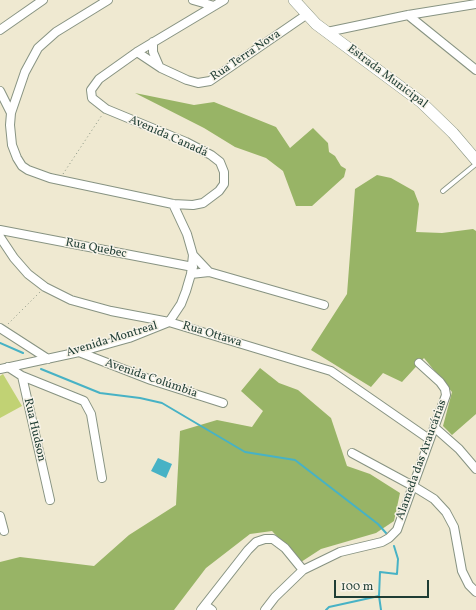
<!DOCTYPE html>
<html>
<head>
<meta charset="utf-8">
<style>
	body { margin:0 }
	#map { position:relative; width:476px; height:610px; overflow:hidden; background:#efe9d1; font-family:Vollkorn,serif }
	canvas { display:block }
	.scale { position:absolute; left:334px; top:580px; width:95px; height:18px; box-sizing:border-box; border:2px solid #1f3d34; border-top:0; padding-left:5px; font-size:12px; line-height:14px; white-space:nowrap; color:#1f3d34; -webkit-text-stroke:3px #f7f3e8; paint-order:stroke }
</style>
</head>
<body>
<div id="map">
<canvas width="476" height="610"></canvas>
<div class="scale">100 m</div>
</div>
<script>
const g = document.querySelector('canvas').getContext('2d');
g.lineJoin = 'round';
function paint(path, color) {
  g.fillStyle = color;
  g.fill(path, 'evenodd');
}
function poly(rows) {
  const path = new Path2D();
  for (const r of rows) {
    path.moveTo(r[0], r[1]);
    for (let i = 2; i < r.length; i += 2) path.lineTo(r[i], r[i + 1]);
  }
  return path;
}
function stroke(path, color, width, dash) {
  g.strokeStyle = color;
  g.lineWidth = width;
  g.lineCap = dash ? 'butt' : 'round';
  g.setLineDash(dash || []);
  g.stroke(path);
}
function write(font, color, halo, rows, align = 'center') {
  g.font = font + ' Vollkorn,serif';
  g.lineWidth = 3;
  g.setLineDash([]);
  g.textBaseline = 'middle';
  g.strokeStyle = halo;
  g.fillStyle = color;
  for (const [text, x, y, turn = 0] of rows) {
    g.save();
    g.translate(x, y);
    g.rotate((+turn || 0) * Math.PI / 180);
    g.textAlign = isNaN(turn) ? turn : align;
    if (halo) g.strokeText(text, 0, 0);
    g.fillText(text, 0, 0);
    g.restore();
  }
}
paint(poly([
	[3,374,22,406,0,418,0,376]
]), '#c1d274');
paint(poly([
	[135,93,194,105,214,102,276,127,290,148,313,128,328,143,329,152,335,156,341,166,346,169,344,177,312,206,296,206,283,171,266,158,235,147,204,128],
	[377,175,391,178,414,191,419,204,416,232,442,233,473,229,476,231,476,414,452,435,443,426,452,392,424,358,402,382,383,373,371,387,311,350,347,294,355,189],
	[260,368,279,383,298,390,331,418,347,466,370,474,400,493,394,521,376,533,321,549,301,562,272,531,250,534,206,568,174,610,0,610,0,562,20,557,94,566,129,535,176,505,180,431,217,420,252,427,263,411,241,391]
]), '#98b466');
paint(poly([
	[158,458,172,464,166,478,151,471]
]), '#47b2c5');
stroke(poly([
	[0,343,23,353],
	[41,369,100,393,140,398,162,403,245,452,295,460,378,524,386,533],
	[326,610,329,607,379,596],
	[381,610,379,596,380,572,397,574,398,559,394,546]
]), '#47b2c5', 2);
const service = poly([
	[443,191,476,164]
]);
const minor = poly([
	[193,0,214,6],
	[408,15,476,70],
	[0,30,43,0],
	[327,32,408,15,476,4],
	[153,42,153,52,159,66],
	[137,52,161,68,187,80,198,83,210,81,306,15],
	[0,91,11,113,10,125,12,145,17,158,22,166,28,170,50,178,173,204,193,205,203,203,219,191,224,184,224,172,220,162,211,155,186,142,106,109,92,98,91,90,99,79,137,52,224,0],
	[11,113,25,72,38,48,56,32,108,0],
	[0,230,193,267],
	[0,237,14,258,28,274,45,287,71,300,111,311,169,322,331,371,429,439],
	[193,255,209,272,324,305],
	[191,274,209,272],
	[0,328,48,359],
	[79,352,151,380,223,403],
	[8,367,22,376,50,500],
	[0,369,79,352,129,338,169,322,181,304,186,291,191,274,193,255,187,234,173,204],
	[22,376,84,401,91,414,102,478],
	[434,427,459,449,476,469],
	[352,453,413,486,434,499,446,512,454,527,462,571,469,585,476,592],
	[0,516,4,531],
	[205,605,212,610],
	[201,610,248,550,256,542,265,539,273,539,285,548,303,570],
	[265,610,275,597,303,570,340,552,382,542,389,538,397,530,446,395,445,389,440,382,419,363]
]);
const secondary = poly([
	[294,0,316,24,421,102,453,133,476,160]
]);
stroke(service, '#879382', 5.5);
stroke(minor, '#879382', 10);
stroke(secondary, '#879382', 12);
stroke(poly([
	[63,174,102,115],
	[8,324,40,292]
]), '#879382', 1, [1, 3]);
stroke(service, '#fff', 4);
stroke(minor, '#fff', 8);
stroke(secondary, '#fff', 11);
write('12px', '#1f3d34', '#f7f3e8', [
	["Rua Terra Nova",246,56,-34],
	["Estrada Municipal",387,77,37],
	["Avenida Canadá",168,137,24],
	["Rua Quebec",96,249,11],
	["Rua Ottawa",212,335,17],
	["Avenida Montreal",112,340,-17],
	["Avenida Colúmbia",151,379,19],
	["Rua Hudson",34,430,77],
	["Alameda das Araucárias",422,460,-70]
]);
</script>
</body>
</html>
